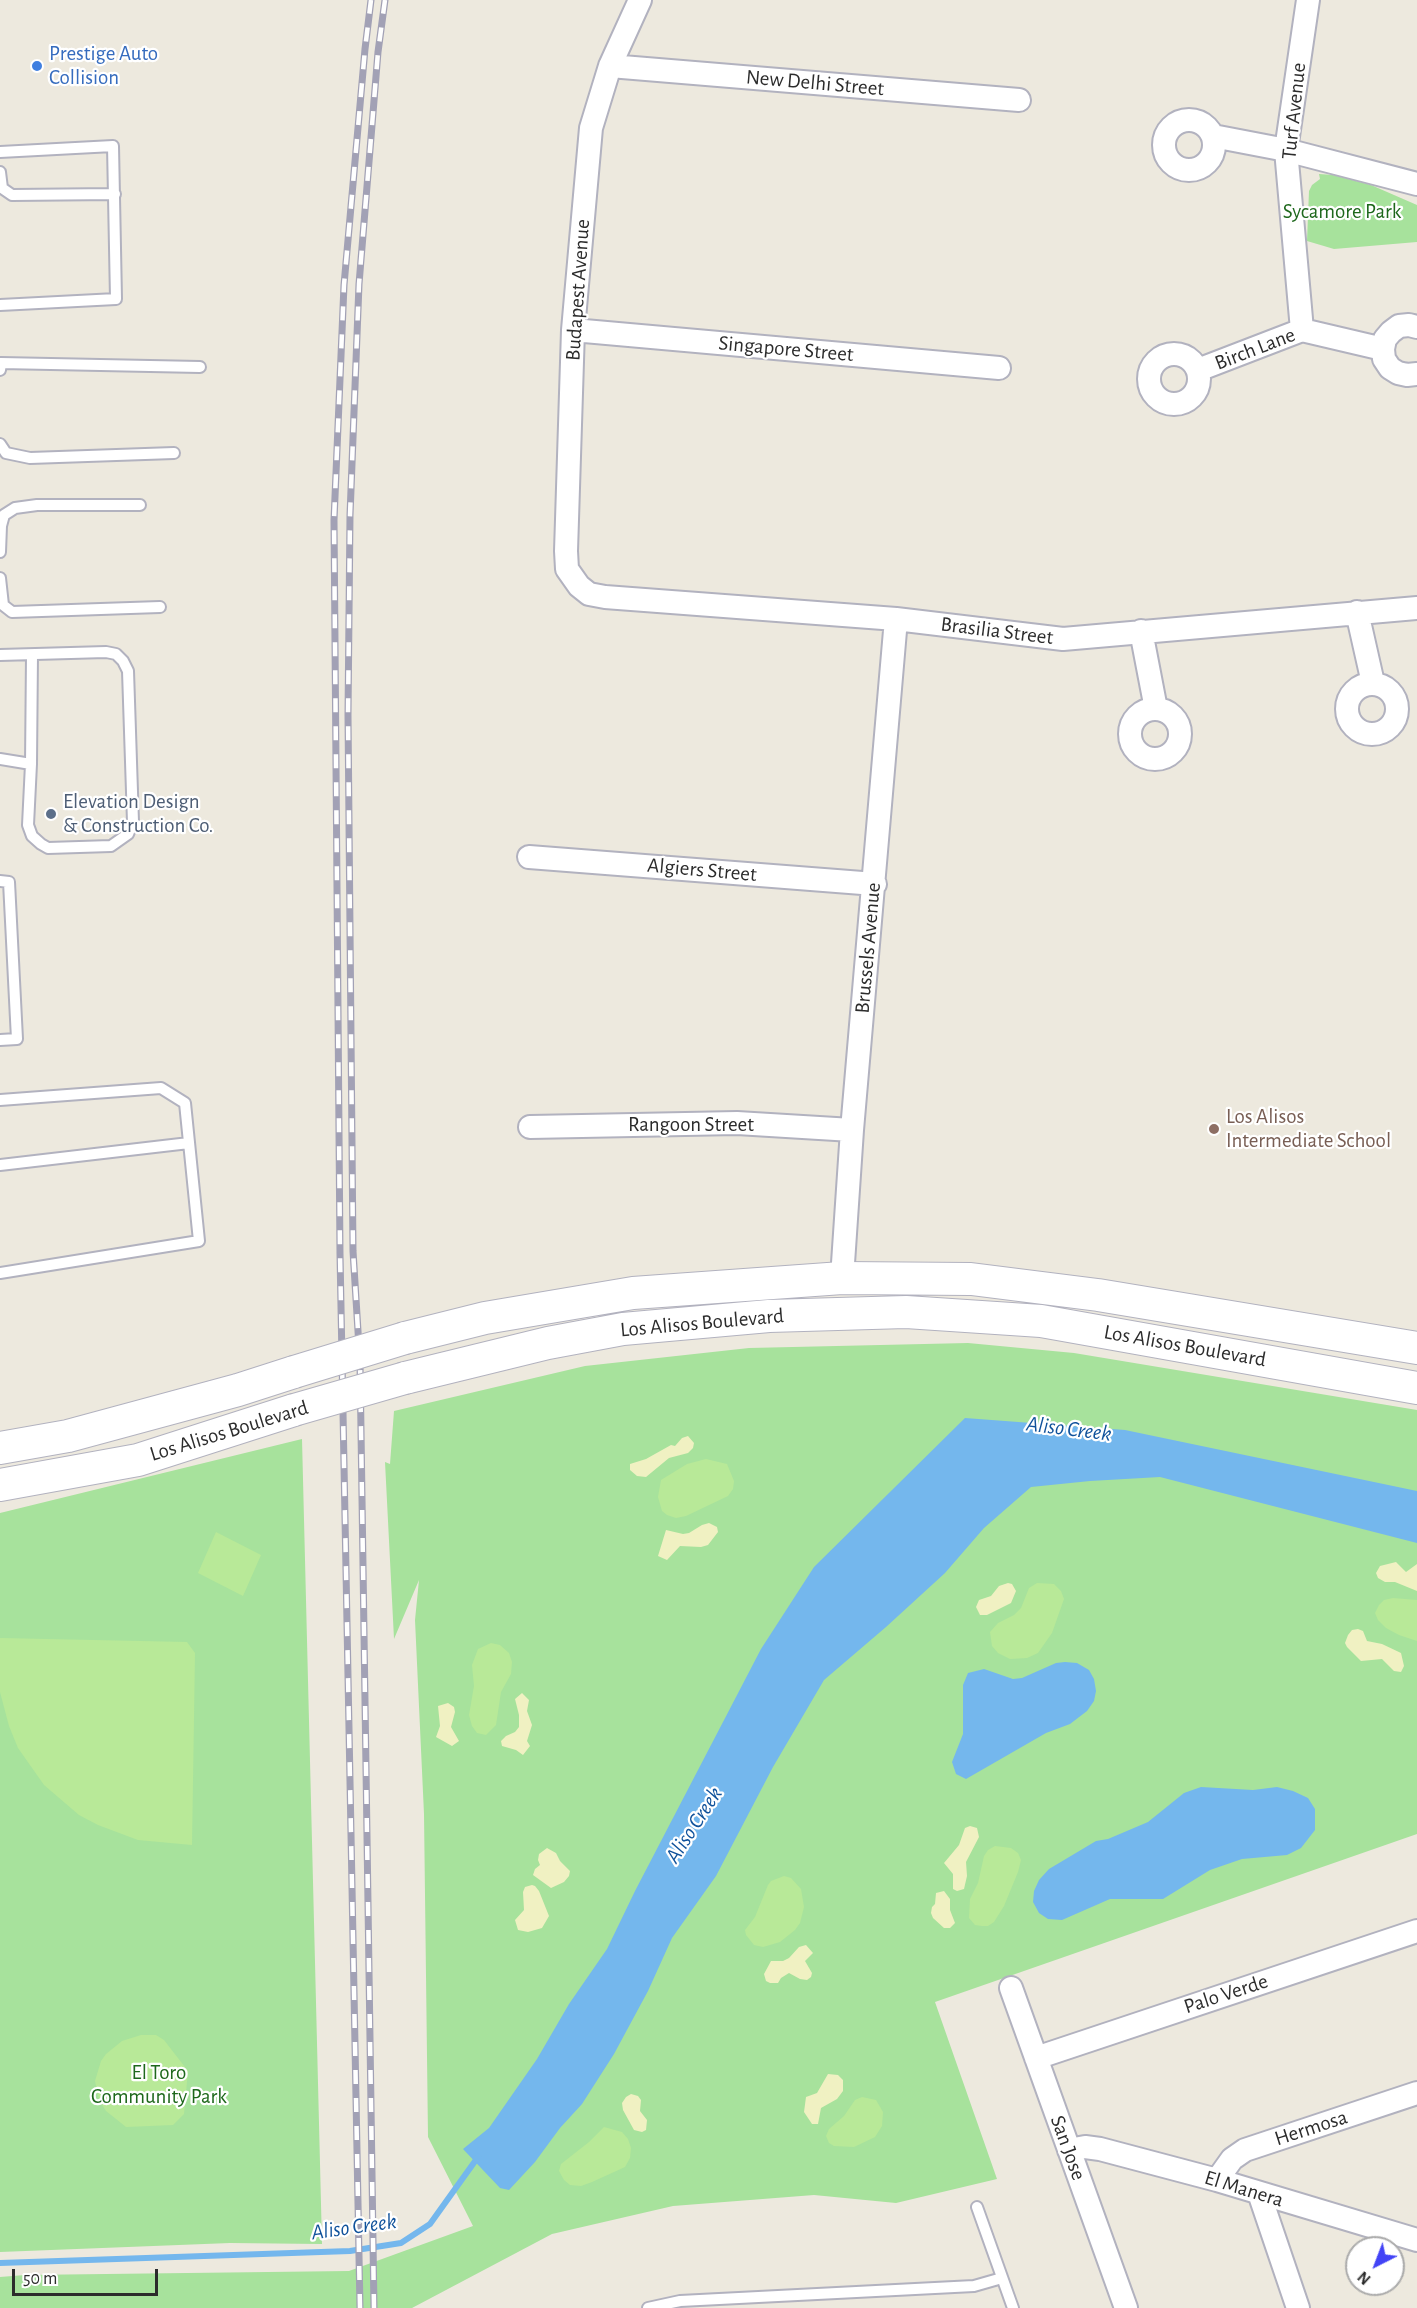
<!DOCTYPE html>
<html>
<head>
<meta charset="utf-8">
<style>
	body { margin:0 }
	#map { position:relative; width:1417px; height:2308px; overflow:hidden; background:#ede9de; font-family:"Alegreya Sans",sans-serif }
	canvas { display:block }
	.north { position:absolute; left:1345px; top:2236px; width:60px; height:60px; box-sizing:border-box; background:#fff; border:2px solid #ababab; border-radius:50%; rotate:222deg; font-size:16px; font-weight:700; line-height:24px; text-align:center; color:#2c2c2c }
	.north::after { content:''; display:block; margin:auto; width:21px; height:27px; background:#4243f6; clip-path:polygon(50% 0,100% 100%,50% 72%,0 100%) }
	.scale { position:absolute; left:12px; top:2269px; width:146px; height:27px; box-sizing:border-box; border:3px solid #2c2c2c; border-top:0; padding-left:8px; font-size:18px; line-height:21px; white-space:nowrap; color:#2c2c2c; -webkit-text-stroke:4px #fff; paint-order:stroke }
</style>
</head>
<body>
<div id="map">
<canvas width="1417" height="2308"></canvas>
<div class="north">N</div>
<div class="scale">50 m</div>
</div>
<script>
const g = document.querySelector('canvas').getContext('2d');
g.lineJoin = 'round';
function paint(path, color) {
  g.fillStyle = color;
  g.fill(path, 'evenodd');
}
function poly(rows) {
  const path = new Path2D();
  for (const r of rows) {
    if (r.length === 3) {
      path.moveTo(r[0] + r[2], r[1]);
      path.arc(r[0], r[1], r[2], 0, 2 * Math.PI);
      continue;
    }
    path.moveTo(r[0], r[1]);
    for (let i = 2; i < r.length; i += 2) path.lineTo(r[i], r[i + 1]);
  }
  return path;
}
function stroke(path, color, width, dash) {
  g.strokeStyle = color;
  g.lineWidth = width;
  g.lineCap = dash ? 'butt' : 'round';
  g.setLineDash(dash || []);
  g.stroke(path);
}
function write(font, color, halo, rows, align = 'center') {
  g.font = font + ' "Alegreya Sans",sans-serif';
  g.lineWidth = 4.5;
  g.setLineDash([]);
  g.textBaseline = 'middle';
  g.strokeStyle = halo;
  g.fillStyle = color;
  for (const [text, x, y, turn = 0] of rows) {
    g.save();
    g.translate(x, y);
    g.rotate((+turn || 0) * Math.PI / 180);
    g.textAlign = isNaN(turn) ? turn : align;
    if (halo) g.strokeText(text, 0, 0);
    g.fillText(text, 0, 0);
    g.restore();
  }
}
paint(poly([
	[1319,174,1333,175,1371,185,1417,205,1417,242,1334,249,1307,241,1309,191,1312,185,1320,179],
	[968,1343,1074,1353,1417,1410,1417,1834,935,2002,997,2179,896,2203,814,2195,673,2206,552,2234,412,2308,0,2308,0,2277,25,2275,349,2271,473,2226,428,2137,424,1814,415,1620,419,1580,394,1639,385,1462,390,1464,394,1411,585,1366,749,1348],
	[302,1439,322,2244,230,2243,0,2252,0,1513]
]), '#a7e29c');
paint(poly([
	[688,1436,694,1443,693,1448,688,1453,669,1458,646,1477,637,1476,630,1470,630,1464,646,1459,671,1445,675,1446,682,1438],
	[709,1523,717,1527,718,1532,708,1545,701,1547,680,1546,667,1560,658,1556,666,1530,683,1534,689,1533,702,1525],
	[1396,1562,1406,1572,1417,1564,1417,1591,1395,1582,1385,1582,1378,1578,1376,1573,1380,1566],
	[1008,1583,1012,1584,1016,1591,1011,1603,987,1615,980,1615,976,1607,979,1600,991,1596,999,1586],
	[1358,1629,1363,1631,1367,1641,1382,1644,1401,1653,1404,1666,1401,1672,1394,1671,1382,1659,1361,1661,1347,1647,1345,1643,1348,1635,1352,1630],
	[522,1693,529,1700,527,1711,532,1725,527,1741,530,1746,523,1755,516,1750,502,1746,501,1741,506,1736,515,1732,519,1727,519,1715,515,1699],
	[448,1703,454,1707,455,1712,451,1727,459,1741,452,1746,436,1737,440,1726,438,1706],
	[970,1826,977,1828,979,1837,966,1862,967,1876,964,1889,957,1891,953,1889,953,1874,944,1863,959,1845,965,1828],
	[547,1848,556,1853,560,1861,570,1871,569,1876,564,1882,551,1888,533,1875,535,1869,540,1865,538,1860,539,1854],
	[532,1885,535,1886,539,1891,549,1916,542,1928,528,1932,518,1930,515,1920,524,1910,523,1892,525,1887],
	[944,1891,950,1899,950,1910,955,1923,950,1928,944,1928,933,1918,931,1913,932,1907,935,1904,936,1893],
	[806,1945,813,1953,805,1961,812,1973,811,1977,807,1980,800,1979,789,1973,781,1978,778,1983,770,1983,766,1981,764,1974,771,1961,783,1961,789,1958,799,1947],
	[828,2074,838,2075,843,2080,843,2091,837,2099,821,2108,818,2124,812,2124,804,2112,806,2097,817,2093],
	[631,2094,638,2096,641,2100,640,2111,647,2120,646,2130,642,2132,634,2130,623,2110,622,2103,626,2097]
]), '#f0f1c2');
paint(poly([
	[706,1459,727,1464,734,1481,733,1489,728,1496,686,1516,676,1518,667,1515,662,1511,658,1497,661,1480,687,1464],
	[216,1532,261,1555,243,1596,198,1573],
	[1037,1583,1054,1584,1061,1591,1064,1599,1052,1633,1038,1653,1027,1658,1010,1659,998,1653,992,1646,990,1632,998,1623,1014,1615,1021,1608,1029,1588],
	[1393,1598,1417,1600,1417,1641,1399,1635,1386,1628,1378,1620,1375,1613,1379,1605,1384,1600],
	[0,1638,187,1642,195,1653,192,1845,138,1840,98,1825,79,1815,44,1785,18,1748,9,1726,0,1692],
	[491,1643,500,1645,509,1653,512,1662,511,1674,501,1692,496,1725,486,1735,477,1733,472,1726,469,1715,474,1686,472,1665,478,1649],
	[995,1846,1011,1848,1018,1853,1021,1860,1018,1872,1004,1906,994,1922,988,1926,982,1926,975,1925,969,1918,970,1899,978,1883,984,1856,988,1850],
	[784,1876,791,1878,801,1889,804,1907,800,1923,795,1930,780,1942,763,1947,754,1945,746,1935,745,1930,755,1917,768,1885,771,1881],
	[141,2035,156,2035,164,2040,188,2071,184,2114,173,2125,126,2127,106,2111,99,2100,95,2081,101,2061,106,2054,122,2041],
	[862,2097,876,2100,883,2112,882,2126,875,2137,854,2147,834,2146,829,2143,826,2136,829,2129,844,2116,855,2100],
	[604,2127,622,2132,628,2139,631,2148,630,2158,625,2167,592,2182,581,2186,570,2185,564,2180,559,2171,561,2164,589,2142]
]), '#b8e998');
paint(poly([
	[965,1418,1125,1430,1417,1491,1417,1543,1160,1477,1090,1481,1031,1487,984,1528,945,1573,886,1627,824,1680,773,1767,716,1876,672,1938,648,1991,614,2054,582,2104,560,2128,535,2162,509,2190,500,2188,463,2149,489,2128,537,2059,569,2004,607,1949,635,1891,761,1649,814,1567],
	[1065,1662,1077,1663,1089,1670,1094,1679,1096,1691,1094,1701,1087,1711,1070,1724,1046,1733,966,1779,956,1774,952,1762,963,1734,963,1685,968,1673,984,1669,1013,1679,1022,1678,1056,1663],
	[1201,1787,1253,1790,1277,1787,1293,1791,1308,1798,1315,1809,1315,1830,1301,1848,1287,1855,1242,1859,1210,1870,1163,1899,1110,1899,1062,1920,1048,1919,1039,1913,1033,1902,1034,1891,1039,1880,1049,1869,1096,1841,1108,1839,1148,1822,1184,1793]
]), '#74b7ed');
stroke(poly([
	[0,2263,350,2251,401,2243,430,2224,478,2157]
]), '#74b7ed', 6);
const service = poly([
	[0,152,113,146,116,299,0,305],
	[0,172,2,188,12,195,115,194],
	[0,370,1,363,200,367],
	[0,444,6,453,30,458,174,453],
	[0,552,1,526,4,515,15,508,37,505,140,505],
	[0,578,3,605,12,612,160,607],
	[0,655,106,652,116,654,123,661,128,671,133,822,128,834,111,846,48,848,41,844,32,836,28,825,31,764,0,759],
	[31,764,32,655],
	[0,881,9,882,17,1039,0,1040],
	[0,1100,161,1088,185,1103,199,1241,0,1273],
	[0,1165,189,1143],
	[977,2207,1013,2308],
	[648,2308,680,2301,974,2286,1002,2278]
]);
const minor = poly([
	[640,0,610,66,591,128,573,330,566,551,567,569,579,586,589,594,605,597,896,619,1063,639,1417,608],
	[610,66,1019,100],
	[1189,145,25],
	[1213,136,1286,150,1417,184],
	[1417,327,1409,325,1399,326,1391,332,1385,339,1383,349,1384,359,1390,368,1398,373,1407,375,1417,374],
	[573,330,999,368],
	[1302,330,1286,150,1308,0],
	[1174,379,25],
	[1198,370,1302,330,1383,349],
	[1357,612,1373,683],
	[1141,631,1156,709],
	[1372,709,25],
	[1155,734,25],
	[529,857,875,884],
	[530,1127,737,1123,852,1130],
	[842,1278,852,1130,896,619],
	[1011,1988,1126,2308],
	[1036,2058,1417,1931],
	[1069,2150,1085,2147,1100,2149,1217,2180,1417,2240],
	[1217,2180,1232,2159,1245,2150,1417,2093],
	[1259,2193,1298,2308]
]);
const secondary = poly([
	[405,1338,485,1318,633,1293,842,1278,971,1279,1098,1295,1417,1348],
	[405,1378,548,1343,623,1329,769,1316,906,1312,1041,1321,1417,1388],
	[0,1448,68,1436,238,1390,294,1372],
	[0,1485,138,1460,294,1410]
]);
stroke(service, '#b2b2bf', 14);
stroke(minor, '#b2b2bf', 26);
stroke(secondary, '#b2b2bf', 34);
stroke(service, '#fff', 10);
stroke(minor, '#fff', 22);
stroke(secondary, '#fff', 32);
const rail = poly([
	[360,2308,340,1254,334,520,344,285,365,49,371,0],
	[374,2308,360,1363,353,1251,348,715,350,515,359,284,378,52,385,0]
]);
stroke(rail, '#a2a1b5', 7);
stroke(rail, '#fff', 4.5, [14]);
const secondaryBridge = poly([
	[294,1372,405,1338],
	[294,1410,405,1378]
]);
stroke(secondaryBridge, '#b2b2bf', 34, []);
stroke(secondaryBridge, '#fff', 32);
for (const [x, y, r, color] of [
	[37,66,6,"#3f7fe0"],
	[51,814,6,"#5c6f8a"],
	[1214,1129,6,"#8d6e63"]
]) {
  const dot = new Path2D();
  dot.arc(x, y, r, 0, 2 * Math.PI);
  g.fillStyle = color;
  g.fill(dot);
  stroke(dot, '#fff', 2);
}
write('21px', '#366cbe', '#fff', [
	["Prestige Auto",49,54],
	["Collision",49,78]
], 'left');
write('21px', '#2c2c2c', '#fff', [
	["New Delhi Street",815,83,5],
	["Turf Avenue",1294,111,-84],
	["Budapest Avenue",578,290,-86],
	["Singapore Street",786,349,5],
	["Birch Lane",1255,349,-21],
	["Brasilia Street",997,631,7],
	["Algiers Street",702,870,5],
	["Brussels Avenue",868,948,-85],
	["Rangoon Street",691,1125],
	["Los Alisos Boulevard",702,1323,-5],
	["Los Alisos Boulevard",1185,1346,10],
	["Los Alisos Boulevard",229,1431,-17],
	["Palo Verde",1226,1994,-18],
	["Hermosa",1311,2128,-18],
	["San Jose",1068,2148,70],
	["El Manera",1244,2189,17]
]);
write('21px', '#1e681c', '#fff', [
	["Sycamore Park",1342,212],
	["El Toro",159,2073],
	["Community Park",159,2097]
]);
write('21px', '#4e5e75', '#fff', [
	["Elevation Design",63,802],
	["& Construction Co.",63,826]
], 'left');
write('21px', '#785e54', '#fff', [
	["Los Alisos",1226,1117],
	["Intermediate School",1226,1141]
], 'left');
write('italic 22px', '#10529b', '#fff', [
	["Aliso Creek",1069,1429,7],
	["Aliso Creek",694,1825,-57],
	["Aliso Creek",354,2227,-8]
]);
</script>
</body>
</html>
